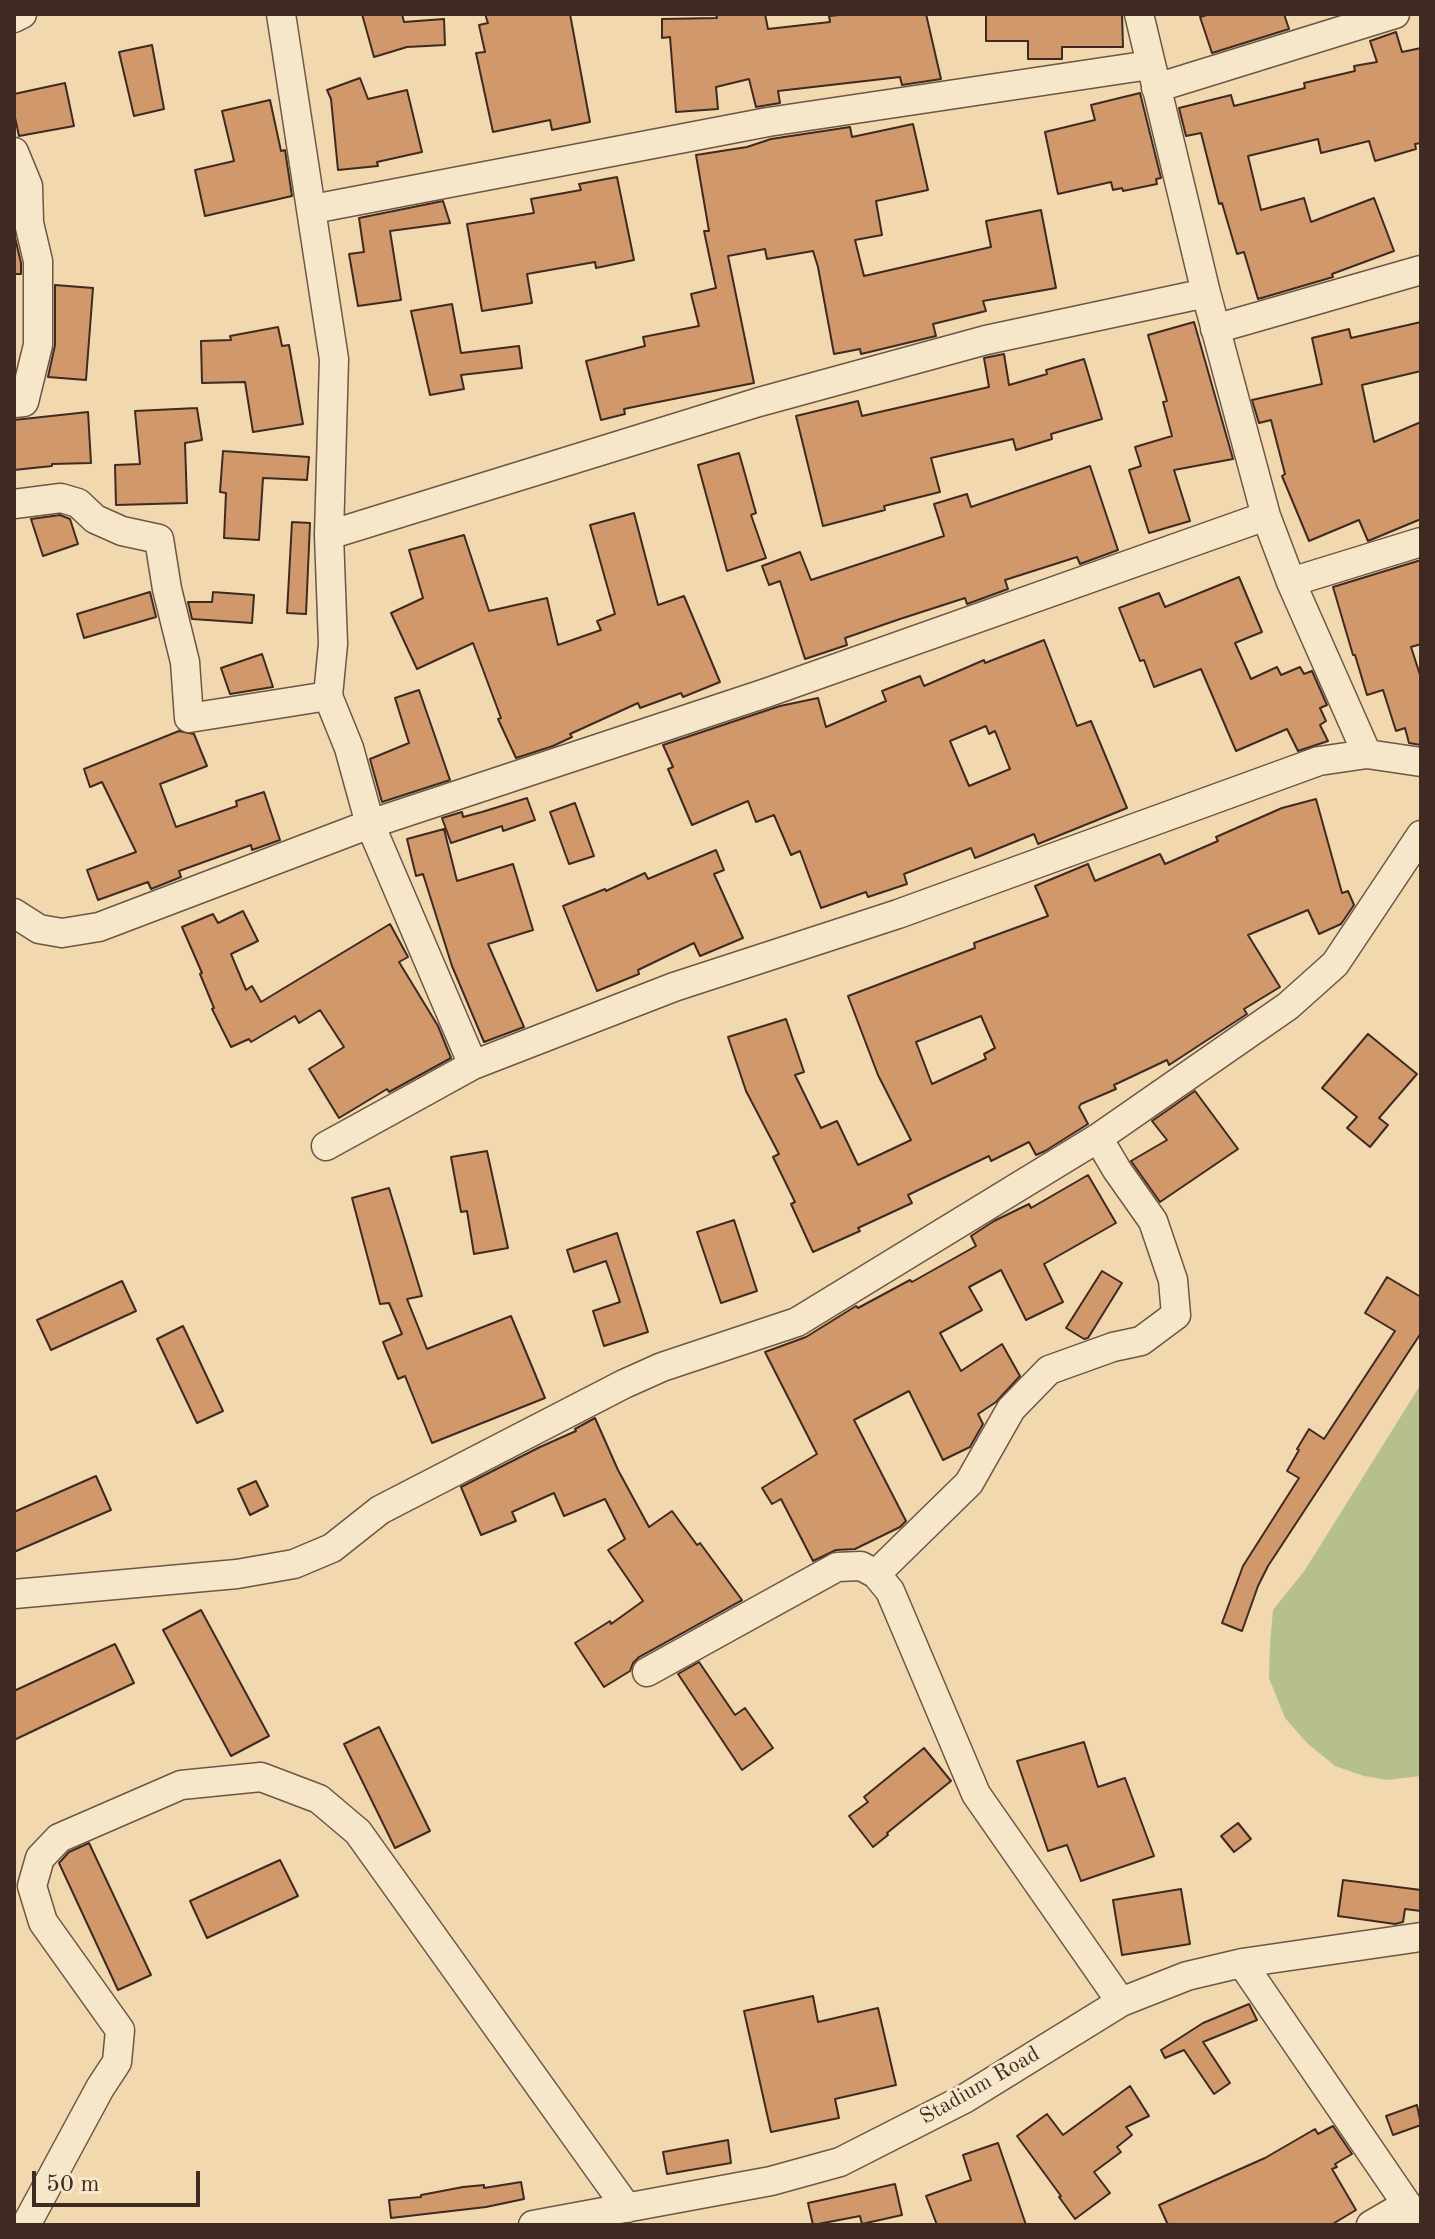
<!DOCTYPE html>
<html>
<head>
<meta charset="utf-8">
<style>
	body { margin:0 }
	#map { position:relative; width:1435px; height:2239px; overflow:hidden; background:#f1d8ae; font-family:"Old Standard TT",serif }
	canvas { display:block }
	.frame { position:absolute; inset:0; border:16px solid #3f2a21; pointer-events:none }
	.scale { position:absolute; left:32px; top:2171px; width:168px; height:36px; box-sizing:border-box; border:4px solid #3f2a21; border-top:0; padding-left:10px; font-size:24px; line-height:28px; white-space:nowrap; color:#3f2a21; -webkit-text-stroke:6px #f6e6ca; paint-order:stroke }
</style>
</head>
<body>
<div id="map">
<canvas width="1435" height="2239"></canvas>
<div class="frame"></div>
<div class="scale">50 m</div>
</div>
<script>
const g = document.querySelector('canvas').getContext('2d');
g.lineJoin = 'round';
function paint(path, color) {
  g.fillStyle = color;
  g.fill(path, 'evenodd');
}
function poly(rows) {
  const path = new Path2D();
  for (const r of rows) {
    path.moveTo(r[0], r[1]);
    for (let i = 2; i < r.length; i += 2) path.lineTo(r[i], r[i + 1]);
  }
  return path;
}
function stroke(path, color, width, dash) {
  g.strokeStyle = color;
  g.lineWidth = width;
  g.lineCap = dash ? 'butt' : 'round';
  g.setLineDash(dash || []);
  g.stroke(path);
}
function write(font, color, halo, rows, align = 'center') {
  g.font = font + ' "Old Standard TT",serif';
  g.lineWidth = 6;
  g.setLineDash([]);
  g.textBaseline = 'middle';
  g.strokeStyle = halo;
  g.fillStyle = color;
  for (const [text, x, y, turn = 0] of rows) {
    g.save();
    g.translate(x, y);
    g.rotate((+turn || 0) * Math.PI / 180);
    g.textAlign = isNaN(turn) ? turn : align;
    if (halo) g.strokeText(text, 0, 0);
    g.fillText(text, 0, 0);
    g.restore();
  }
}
paint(poly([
	[1421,1384,1421,1776,1387,1780,1364,1776,1335,1766,1307,1743,1285,1718,1269,1678,1270,1644,1273,1610,1305,1570]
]), '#b6c08e');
const building = poly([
	[362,14,402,14,404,22,444,19,445,45,407,47,374,57,362,14],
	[485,14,570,14,590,122,552,130,550,120,493,132,476,53,485,52,479,25,488,23,485,14],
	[716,14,765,14,768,29,830,22,829,16,850,14,926,14,941,79,902,85,900,77,778,91,780,103,756,107,749,79,716,87,718,109,676,112,670,37,662,38,662,19,717,18,716,14],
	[986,14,1122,14,1123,47,1062,47,1062,59,1028,59,1028,41,986,41,986,14],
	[1210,14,1284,14,1289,29,1212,53,1200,17,1210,14],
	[1396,32,1402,52,1421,48,1421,143,1415,144,1416,149,1375,161,1369,141,1321,153,1318,139,1248,156,1261,210,1304,198,1311,222,1374,198,1394,251,1332,274,1333,277,1258,299,1244,252,1237,254,1222,203,1219,204,1201,133,1186,136,1179,108,1231,95,1234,106,1305,88,1304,83,1355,71,1354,66,1377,62,1370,41,1396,32],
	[152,45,164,109,134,116,119,52,152,45],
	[360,78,368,99,407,90,422,152,377,162,378,166,338,170,331,99,327,90,360,78],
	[65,83,74,126,19,136,14,113,14,94,65,83],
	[1140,93,1161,178,1156,179,1157,184,1123,191,1122,188,1113,190,1111,182,1058,194,1045,132,1095,120,1091,105,1140,93],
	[270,100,281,151,285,150,292,196,205,216,195,170,234,161,222,111,270,100],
	[913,124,928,190,876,201,882,235,855,240,864,276,991,247,986,221,1041,210,1056,288,983,301,986,311,933,324,936,336,861,354,860,349,834,354,818,267,813,251,767,259,765,249,728,256,754,383,643,405,624,409,625,414,601,420,586,361,645,346,643,337,699,326,691,294,716,288,704,231,709,231,696,155,747,147,771,139,850,127,852,137,913,124],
	[617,177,634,260,596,268,595,262,527,274,532,303,482,311,467,224,534,213,531,199,581,190,579,184,617,177],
	[443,201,450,223,390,231,401,300,358,306,349,254,364,252,359,218,443,201],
	[14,233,21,263,21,274,14,274,14,233],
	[55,285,93,288,86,380,48,377,55,345,55,285],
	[452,304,461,353,519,346,522,368,461,375,464,389,430,395,411,311,452,304],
	[1194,322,1233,459,1174,470,1190,521,1149,533,1129,470,1141,466,1135,447,1172,436,1163,402,1167,401,1148,335,1194,322],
	[1421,322,1421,371,1362,385,1374,442,1421,422,1421,519,1368,541,1359,520,1309,541,1282,476,1285,474,1271,420,1259,423,1252,400,1322,384,1312,338,1349,329,1351,338,1421,322],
	[278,327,282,346,289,345,303,424,253,432,245,382,202,383,201,341,231,340,230,336,278,327],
	[1004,354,1009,385,1047,374,1046,370,1084,359,1102,419,1051,434,1052,439,1016,450,1013,439,931,458,940,492,884,506,885,510,823,526,796,416,858,401,862,416,989,387,984,358,1004,354],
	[197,408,202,440,185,443,187,503,116,505,115,465,140,464,135,411,197,408],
	[88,412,91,463,52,464,52,466,14,470,14,420,88,412],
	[223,451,309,457,307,480,263,478,259,540,224,538,226,493,220,492,223,451],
	[739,453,756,513,751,515,766,558,727,571,698,465,739,453],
	[1090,466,1118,550,1080,564,1077,557,1005,580,1008,589,967,604,965,598,900,619,845,638,847,645,805,659,780,581,769,585,762,566,800,552,811,580,944,536,934,504,967,494,971,507,1090,466],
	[634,513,658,605,684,596,720,682,683,697,681,693,640,708,638,703,570,734,572,737,553,746,516,758,498,719,501,718,473,643,417,669,391,613,423,598,409,550,464,535,489,611,547,598,558,645,601,630,597,621,615,614,590,525,634,513],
	[60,515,70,519,78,544,43,556,31,519,60,515],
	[292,522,310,523,306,614,287,613,292,522],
	[1421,560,1421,644,1411,647,1421,678,1421,745,1409,743,1405,728,1396,731,1383,690,1367,695,1355,655,1353,655,1333,587,1421,560],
	[1239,577,1262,632,1235,643,1251,679,1277,667,1281,675,1300,667,1304,674,1312,671,1327,705,1320,708,1326,721,1320,725,1328,741,1298,751,1287,729,1236,751,1201,669,1154,687,1144,660,1140,661,1119,608,1159,593,1165,607,1239,577],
	[150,592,156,617,84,638,77,614,150,592],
	[213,592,254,595,252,623,192,619,188,602,212,602,213,592],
	[1044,640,1077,726,1091,721,1127,808,1038,844,1034,834,975,858,971,848,904,874,907,884,868,897,866,892,821,908,800,851,791,855,774,815,756,822,748,801,692,825,668,769,673,767,663,745,780,706,818,698,826,727,886,701,882,691,920,676,924,686,984,660,985,663,1044,640],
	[986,726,989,734,995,731,1010,769,969,786,950,741,986,726],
	[262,654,273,687,230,694,221,668,262,654],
	[419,690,450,780,382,802,370,759,409,743,395,698,419,690],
	[179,731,194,734,207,766,160,784,176,827,237,806,236,801,264,792,280,840,252,850,251,845,179,871,181,877,151,889,148,882,98,900,87,870,136,852,102,782,90,787,84,769,179,731],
	[527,798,535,820,503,831,502,826,451,843,442,818,462,812,463,817,482,812,527,798],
	[1316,799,1342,893,1348,891,1354,905,1341,924,1319,934,1308,910,1248,935,1280,987,1244,1009,1247,1014,1169,1065,1167,1060,1114,1085,1116,1089,1081,1104,1079,1107,1088,1124,1045,1151,1036,1155,1029,1142,991,1161,989,1156,908,1195,912,1203,858,1228,860,1231,813,1252,791,1204,795,1202,773,1157,779,1154,746,1091,728,1037,786,1019,804,1072,795,1075,821,1128,837,1121,858,1165,911,1140,878,1075,848,996,975,948,974,943,1048,916,1035,886,1088,864,1095,881,1160,854,1165,864,1218,841,1216,837,1282,808,1316,799],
	[981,1016,995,1048,984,1054,986,1059,932,1084,916,1042,981,1016],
	[575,803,594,856,569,864,550,812,575,803],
	[444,829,457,881,513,864,533,930,488,944,524,1027,484,1042,452,966,423,874,416,876,407,839,444,829],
	[716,850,724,870,714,874,743,938,700,956,694,943,638,970,639,974,597,991,563,906,605,889,606,891,645,873,648,879,716,850],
	[243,911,258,941,231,954,246,990,252,986,261,1002,390,924,408,957,399,962,438,1026,451,1058,389,1092,387,1089,339,1118,309,1069,344,1047,320,1010,299,1023,295,1016,251,1042,249,1039,231,1047,212,1009,214,1008,200,974,202,973,182,927,213,914,218,923,243,911],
	[1368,1034,1417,1074,1379,1118,1388,1125,1370,1147,1347,1128,1357,1117,1322,1088,1368,1034],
	[1195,1091,1238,1149,1160,1202,1131,1161,1167,1140,1152,1121,1195,1091],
	[487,1151,508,1248,474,1254,467,1211,461,1212,451,1157,487,1151],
	[1088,1175,1116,1223,1044,1264,1063,1302,1026,1320,1001,1270,969,1287,982,1310,940,1333,961,1371,1002,1344,1020,1376,996,1402,978,1414,983,1424,970,1447,943,1460,909,1391,854,1420,906,1521,900,1527,855,1549,836,1550,813,1561,781,1499,772,1504,762,1488,817,1454,765,1352,806,1337,856,1306,858,1308,910,1280,912,1282,976,1246,971,1236,994,1221,1029,1204,1031,1208,1088,1175],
	[389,1188,422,1296,407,1299,427,1349,511,1316,545,1398,432,1443,405,1376,398,1379,383,1342,402,1334,389,1303,380,1304,352,1198,389,1188],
	[734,1220,757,1291,721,1303,697,1232,734,1220],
	[617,1233,648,1332,604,1346,593,1311,620,1302,606,1261,574,1272,567,1250,617,1233],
	[1102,1271,1122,1283,1088,1338,1084,1339,1066,1328,1102,1271],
	[1387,1277,1421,1297,1421,1333,1268,1566,1258,1586,1242,1631,1222,1623,1243,1566,1299,1478,1287,1471,1299,1450,1297,1449,1309,1429,1324,1439,1395,1331,1365,1313,1387,1277],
	[122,1281,136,1311,51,1350,37,1320,122,1281],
	[183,1326,223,1411,197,1423,157,1339,183,1326],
	[595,1418,618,1470,649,1527,672,1511,697,1545,700,1543,742,1600,639,1657,633,1663,630,1671,604,1687,575,1643,610,1621,611,1624,643,1601,608,1550,625,1539,605,1499,564,1516,554,1493,512,1512,516,1521,481,1535,461,1487,540,1447,576,1431,575,1429,595,1418],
	[96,1476,111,1510,14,1552,14,1512,96,1476],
	[256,1481,268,1506,250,1515,238,1489,256,1481],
	[201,1610,269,1736,231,1756,163,1630,201,1610],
	[115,1644,134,1683,14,1740,14,1691,115,1644],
	[699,1662,735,1715,745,1708,773,1748,742,1770,678,1674,699,1662],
	[379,1727,430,1831,395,1848,344,1744,379,1727],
	[1084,1742,1098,1787,1125,1778,1154,1856,1081,1881,1067,1845,1048,1851,1017,1761,1084,1742],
	[924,1748,951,1781,887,1833,888,1835,873,1847,849,1816,868,1802,864,1797,924,1748],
	[1238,1823,1251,1839,1234,1852,1221,1836,1238,1823],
	[89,1843,151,1975,118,1990,59,1863,69,1852,89,1843],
	[280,1860,298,1896,207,1938,190,1901,280,1860],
	[1343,1880,1421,1890,1421,1911,1405,1909,1403,1922,1395,1924,1338,1916,1343,1880],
	[1181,1889,1190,1944,1122,1955,1113,1900,1181,1889],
	[813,1996,818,2022,878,2008,896,2085,835,2099,839,2118,771,2132,744,2011,813,1996],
	[1249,2004,1257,2020,1203,2042,1230,2083,1214,2094,1184,2050,1165,2058,1161,2050,1203,2023,1249,2004],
	[1130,2086,1149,2116,1126,2127,1132,2135,1117,2147,1121,2152,1094,2172,1110,2193,1075,2219,1059,2197,1061,2196,1017,2136,1047,2114,1063,2135,1130,2086],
	[1417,2105,1421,2125,1393,2135,1386,2116,1417,2105],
	[1333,2126,1352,2154,1335,2164,1337,2167,1332,2169,1356,2210,1331,2225,1168,2225,1159,2205,1265,2158,1315,2129,1318,2134,1333,2126],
	[728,2140,731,2163,667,2174,663,2152,728,2140],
	[998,2143,1026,2225,937,2225,926,2196,971,2180,963,2155,998,2143],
	[521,2182,524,2199,486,2207,391,2218,389,2200,421,2197,421,2195,463,2187,484,2185,484,2188,521,2182],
	[895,2184,902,2215,862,2224,860,2216,813,2225,808,2203,895,2184]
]);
paint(building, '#d1986c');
stroke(building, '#3f2a21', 2);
const minor = poly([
	[281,14,334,359,329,535,333,644,328,696,349,748,370,824,473,1065],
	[1139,14,1206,293,1266,516,1291,582,1367,754],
	[14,18,22,14],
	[1156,88,1395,14],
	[14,152,28,186,29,223,38,261,38,345,24,402,14,403],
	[313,209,768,122,1150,65],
	[1215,329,1421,270],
	[14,504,61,498,78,503,95,519,122,531,159,539,167,589,185,662,189,718,328,696],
	[329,535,759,402,986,340,1206,293],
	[1291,582,1421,542],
	[14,913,39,929,62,933,99,927,370,824,766,693,1266,516],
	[326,1146,473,1065,674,987,898,914,1319,761,1367,754,1421,762],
	[876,1574,969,1483,1011,1409,1049,1370,1113,1347,1141,1341,1176,1315,1173,1280,1153,1221,1117,1170,1098,1138],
	[14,1594,237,1574,294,1564,332,1548,380,1510,624,1384,662,1367,797,1322,1098,1138,1288,1006,1335,964,1421,835],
	[647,1672,837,1567,861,1566,876,1574,890,1591,976,1794,1121,2002],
	[1242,1963,1421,2225],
	[26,2225,100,2088,117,2062,120,2030,43,1922,32,1886,40,1858,59,1838,181,1785,261,1777,319,1799,358,1832,627,2208],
	[533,2225,771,2181,840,2162,964,2099,1121,2002,1187,1976,1242,1963,1421,1937],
	[1371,2225,1407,2204]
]);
stroke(minor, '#6c5644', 31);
stroke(minor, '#f6e6ca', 28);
write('22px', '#3f2a21', '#f6e6ca', [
	["Stadium Road",980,2086,-30]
]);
</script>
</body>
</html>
